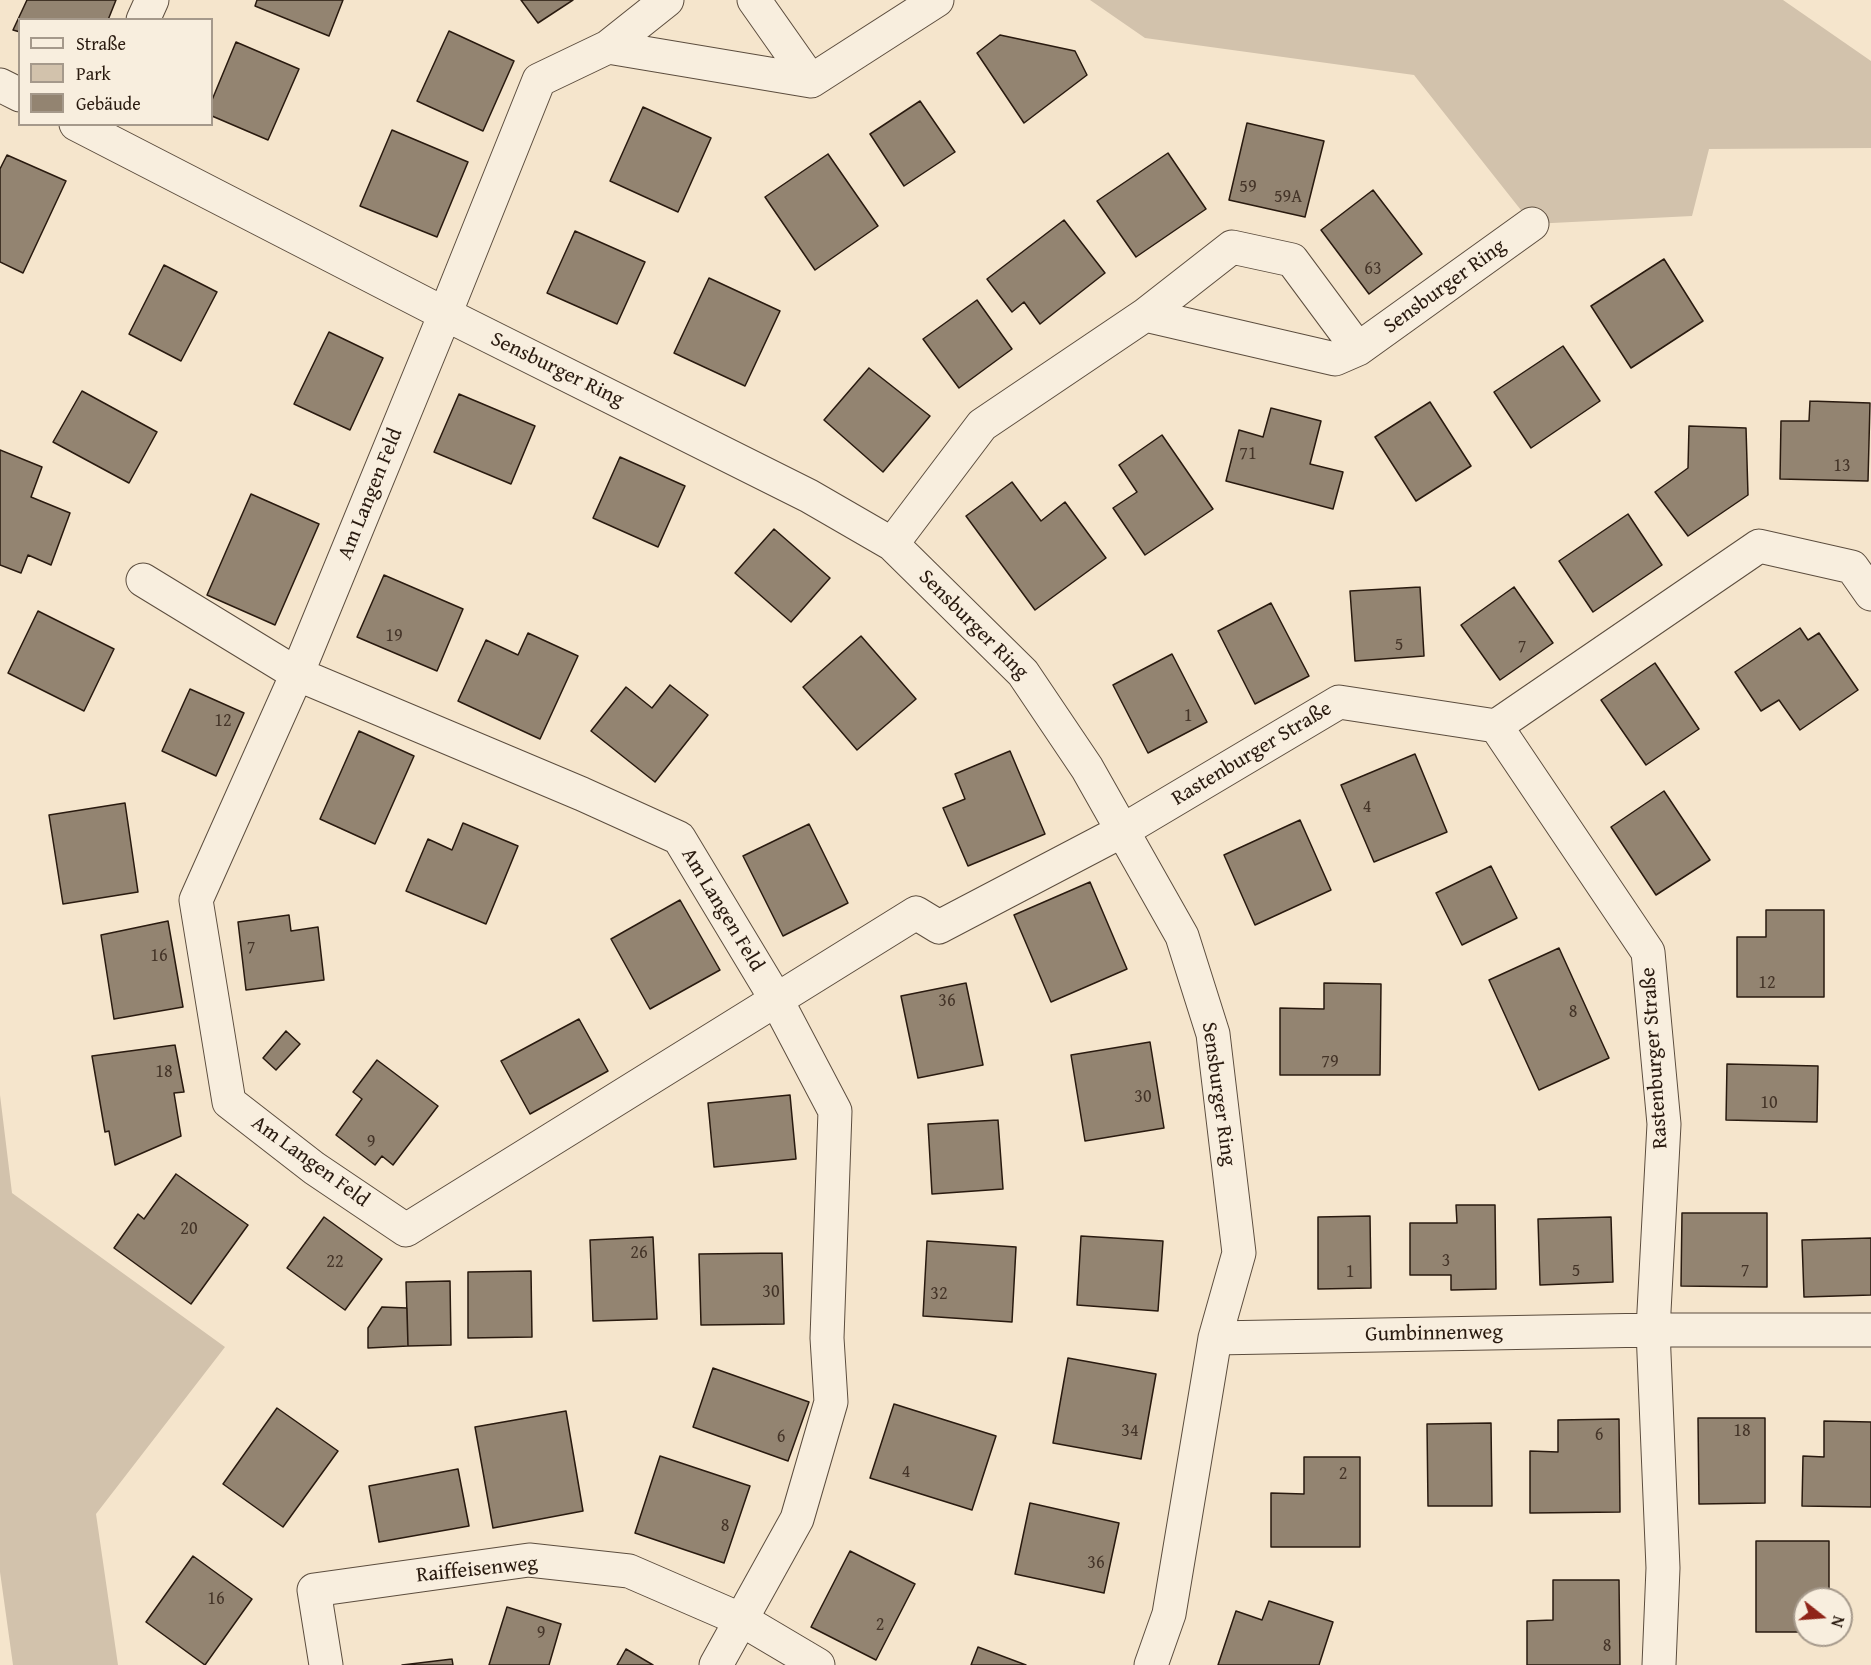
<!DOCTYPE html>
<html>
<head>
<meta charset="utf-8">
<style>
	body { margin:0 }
	#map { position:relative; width:1871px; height:1665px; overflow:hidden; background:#f5e5cc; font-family:"Gentium Book Plus",serif }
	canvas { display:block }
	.legend { position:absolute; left:18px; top:18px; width:195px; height:108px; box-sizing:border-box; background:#f8eede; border:2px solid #a5998b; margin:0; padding:8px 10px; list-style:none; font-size:18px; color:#291a0f }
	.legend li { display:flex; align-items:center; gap:12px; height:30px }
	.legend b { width:30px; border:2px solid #a5998b }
	.north { position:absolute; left:1793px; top:1587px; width:60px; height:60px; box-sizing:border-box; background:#f8eede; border:2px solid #a5998b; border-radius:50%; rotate:107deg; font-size:16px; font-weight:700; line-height:24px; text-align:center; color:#291a0f }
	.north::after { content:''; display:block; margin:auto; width:21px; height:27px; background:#8f2418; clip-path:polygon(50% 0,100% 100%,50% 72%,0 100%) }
</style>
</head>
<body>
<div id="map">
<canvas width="1871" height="1665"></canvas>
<ul class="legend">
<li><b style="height:8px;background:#f8eede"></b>Straße</li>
<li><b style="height:16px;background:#d2c2ac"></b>Park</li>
<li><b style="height:16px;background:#938471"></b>Gebäude</li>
</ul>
<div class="north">N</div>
</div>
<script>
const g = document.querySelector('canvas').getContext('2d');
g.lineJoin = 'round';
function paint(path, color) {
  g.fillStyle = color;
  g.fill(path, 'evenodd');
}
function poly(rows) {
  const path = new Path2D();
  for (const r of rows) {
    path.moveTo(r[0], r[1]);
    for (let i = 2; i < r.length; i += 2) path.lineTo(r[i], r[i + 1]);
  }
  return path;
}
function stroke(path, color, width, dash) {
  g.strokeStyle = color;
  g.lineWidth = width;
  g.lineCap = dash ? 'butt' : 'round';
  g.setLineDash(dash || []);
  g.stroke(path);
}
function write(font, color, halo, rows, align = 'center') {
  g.font = font + ' "Gentium Book Plus",serif';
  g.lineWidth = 4.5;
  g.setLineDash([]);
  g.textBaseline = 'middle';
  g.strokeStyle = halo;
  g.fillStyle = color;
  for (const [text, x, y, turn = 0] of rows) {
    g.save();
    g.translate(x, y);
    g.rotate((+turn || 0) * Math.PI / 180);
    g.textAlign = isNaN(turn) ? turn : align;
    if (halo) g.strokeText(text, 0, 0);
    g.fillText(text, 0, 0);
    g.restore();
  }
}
paint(poly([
	[1090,0,1783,0,1871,61,1871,148,1709,149,1692,216,1532,224,1414,75,1145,38],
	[0,1095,12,1193,225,1347,96,1514,118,1665,13,1665,0,1572]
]), '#d2c2ac');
const building = poly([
	[27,0,116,0,108,20,20,20,20,32,13,30,27,0],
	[257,0,343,0,329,36,255,6,257,0],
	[521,0,573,0,538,23,521,0],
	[449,31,514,61,483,131,417,101,449,31],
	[1000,35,1075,51,1087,75,1024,123,977,53,1000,35],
	[236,42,299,69,268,140,212,116,212,100,236,42],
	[920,101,955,152,904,186,870,134,920,101],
	[643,107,711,138,678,212,610,181,643,107],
	[1247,123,1324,141,1305,217,1229,200,1247,123],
	[392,130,468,162,437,237,360,206,392,130],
	[1168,153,1206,209,1136,257,1097,201,1168,153],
	[828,154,878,226,815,270,765,197,828,154],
	[7,155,66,181,23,273,0,262,0,169,7,155],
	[1373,190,1422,254,1369,294,1321,230,1373,190],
	[1064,220,1105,273,1040,324,1024,302,1012,312,987,279,1064,220],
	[575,231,645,262,617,324,547,293,575,231],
	[1664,259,1703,321,1631,368,1591,306,1664,259],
	[164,265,217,292,181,361,129,334,164,265],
	[709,278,780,311,745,386,674,353,709,278],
	[977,300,1012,349,959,388,923,339,977,300],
	[329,332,383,358,350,430,294,404,329,332],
	[1563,346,1600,401,1531,448,1494,392,1563,346],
	[869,368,930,416,883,472,824,420,869,368],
	[82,391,157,432,129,483,53,442,82,391],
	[459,394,535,426,511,484,434,452,459,394],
	[1810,401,1870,403,1868,481,1780,479,1781,421,1809,421,1810,401],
	[1430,402,1471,466,1416,501,1375,437,1430,402],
	[1271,408,1321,421,1310,464,1343,472,1333,509,1226,481,1239,430,1263,437,1271,408],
	[1689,426,1746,428,1748,495,1688,536,1655,492,1688,468,1689,426],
	[1162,435,1213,509,1145,555,1113,508,1137,492,1119,465,1162,435],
	[0,450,42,467,31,497,70,513,51,565,28,555,21,573,0,565,0,450],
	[620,457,685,486,658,547,593,518,620,457],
	[1012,482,1041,521,1065,502,1106,558,1035,610,966,516,1012,482],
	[251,494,319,524,275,625,207,595,251,494],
	[1628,514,1662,565,1593,612,1559,561,1628,514],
	[774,529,830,578,791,622,735,573,774,529],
	[384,575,463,609,437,671,357,637,384,575],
	[1420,587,1424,656,1355,661,1350,591,1420,587],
	[1514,587,1553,643,1500,680,1461,625,1514,587],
	[1271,603,1309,676,1255,704,1218,631,1271,603],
	[38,611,114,649,84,711,8,673,38,611],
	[1800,628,1808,640,1819,633,1858,690,1800,730,1779,700,1761,711,1735,672,1800,628],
	[528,633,578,656,540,739,458,701,486,640,518,655,528,633],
	[861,636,916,699,857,750,803,687,861,636],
	[1172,654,1207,722,1148,753,1113,685,1172,654],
	[1655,663,1699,729,1646,765,1601,700,1655,663],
	[670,685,708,715,655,782,591,731,626,687,652,708,670,685],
	[190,689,244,713,216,776,162,751,190,689],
	[359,731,414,756,375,844,320,819,359,731],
	[1010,751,1045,834,968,866,943,808,965,799,955,774,1010,751],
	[1415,754,1447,832,1374,862,1341,785,1415,754],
	[1664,791,1710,860,1656,895,1611,827,1664,791],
	[125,803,138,892,63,904,49,815,125,803],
	[1300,820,1331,890,1255,925,1224,855,1300,820],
	[463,823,518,846,486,924,406,891,428,839,452,850,463,823],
	[809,824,848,903,783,936,743,856,809,824],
	[1491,866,1517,918,1462,945,1436,893,1491,866],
	[1090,882,1127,969,1051,1002,1014,915,1090,882],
	[680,900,720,970,650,1009,611,939,680,900],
	[1766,910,1824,910,1824,997,1737,997,1737,937,1766,937,1766,910],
	[289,915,291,931,318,927,324,980,246,990,238,922,289,915],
	[168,921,183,1007,114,1019,101,935,168,921],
	[1559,948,1609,1058,1539,1090,1489,980,1559,948],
	[966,983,983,1065,918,1078,901,996,966,983],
	[1324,983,1381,984,1380,1075,1280,1075,1280,1008,1324,1009,1324,983],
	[579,1019,608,1071,530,1114,501,1061,579,1019],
	[286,1031,300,1044,276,1070,263,1058,286,1031],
	[1150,1042,1164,1128,1085,1141,1071,1055,1150,1042],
	[175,1045,184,1092,174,1093,181,1136,115,1165,109,1131,105,1132,92,1056,175,1045],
	[377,1060,438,1106,393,1165,382,1156,375,1165,336,1135,362,1099,353,1092,377,1060],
	[1727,1064,1818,1066,1817,1122,1726,1120,1727,1064],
	[790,1095,796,1159,714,1167,708,1103,790,1095],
	[998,1120,1003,1189,932,1194,928,1124,998,1120],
	[176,1174,248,1225,191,1304,114,1248,138,1214,144,1219,176,1174],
	[1456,1205,1495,1205,1496,1289,1451,1290,1451,1275,1410,1275,1410,1223,1457,1223,1456,1205],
	[1682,1213,1767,1213,1767,1287,1681,1286,1682,1213],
	[1370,1216,1371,1288,1318,1289,1318,1217,1370,1216],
	[324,1217,382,1259,345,1310,287,1268,324,1217],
	[1611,1217,1613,1282,1540,1285,1538,1219,1611,1217],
	[1081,1236,1163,1241,1158,1311,1077,1305,1081,1236],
	[653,1237,657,1319,593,1321,590,1240,653,1237],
	[1871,1238,1871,1295,1804,1297,1802,1240,1871,1238],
	[927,1241,1016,1247,1012,1322,923,1316,927,1241],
	[782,1253,784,1324,701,1325,699,1254,782,1253],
	[531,1271,532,1337,468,1338,468,1272,531,1271],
	[450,1281,451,1345,408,1346,406,1282,450,1281],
	[382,1307,407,1308,408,1346,368,1348,368,1328,382,1307],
	[1068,1358,1156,1374,1141,1459,1053,1443,1068,1358],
	[713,1368,809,1402,788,1461,693,1427,713,1368],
	[894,1404,996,1436,972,1510,870,1478,894,1404],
	[277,1408,338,1451,283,1527,223,1484,277,1408],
	[566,1411,583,1511,493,1528,475,1427,566,1411],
	[1698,1418,1765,1418,1765,1503,1699,1504,1698,1418],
	[1619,1419,1620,1512,1530,1513,1530,1451,1558,1452,1558,1420,1619,1419],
	[1824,1421,1871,1422,1871,1507,1802,1506,1803,1456,1824,1457,1824,1421],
	[1491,1423,1492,1506,1428,1506,1427,1424,1491,1423],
	[660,1456,750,1486,724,1563,635,1533,660,1456],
	[1304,1457,1360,1457,1360,1547,1271,1547,1271,1493,1304,1494,1304,1457],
	[458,1469,469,1526,379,1542,369,1486,458,1469],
	[1030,1503,1119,1523,1104,1593,1015,1574,1030,1503],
	[1756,1541,1829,1541,1829,1599,1805,1599,1805,1632,1756,1632,1756,1541],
	[850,1551,915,1584,876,1660,811,1627,850,1551],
	[193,1556,252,1599,205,1665,146,1622,193,1556],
	[1553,1580,1619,1580,1620,1665,1527,1665,1527,1621,1553,1620,1553,1580],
	[1269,1601,1333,1622,1319,1665,1218,1665,1236,1611,1262,1620,1269,1601],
	[507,1607,561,1624,549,1665,489,1665,507,1607],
	[978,1647,1026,1665,971,1665,978,1647],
	[626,1649,653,1665,617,1665,626,1649],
	[452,1659,453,1665,402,1665,452,1659]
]);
paint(building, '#938471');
stroke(building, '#291a0f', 1.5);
const minor = poly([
	[754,0,811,81],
	[937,0,811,81,608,47,539,80,445,314,297,674,196,900,229,1102,314,1168,406,1230,916,913,939,927,1122,831,1339,702,1496,726,1648,952,1664,1124,1653,1330,1663,1568,1659,1665],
	[143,20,152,0],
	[608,47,667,0],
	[0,85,20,95],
	[76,124,445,314,809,496,892,544,1023,673,1087,768,1182,936,1213,1034,1239,1253,1215,1338,1169,1614,1151,1665],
	[1145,315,1232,247,1292,260,1358,349],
	[892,544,982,425,1145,315,1335,359,1358,349,1532,224],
	[143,580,297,674,582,794,679,838,776,999,835,1111,827,1338,831,1402,797,1519,716,1665],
	[1496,726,1759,546,1852,567,1871,594],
	[1215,1338,1653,1330,1871,1330],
	[326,1665,314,1590,529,1560,629,1571,742,1620,818,1665]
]);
stroke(minor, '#5c4d3e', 35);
stroke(minor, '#f8eede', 33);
write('18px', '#443428', null, [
	["59",1248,187],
	["59A",1288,197],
	["63",1373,269],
	["71",1248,454],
	["13",1842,466],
	["19",394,636],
	["5",1399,645],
	["7",1522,647],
	["1",1188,716],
	["12",223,721],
	["4",1367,807],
	["7",251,948],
	["16",159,956],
	["12",1767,983],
	["36",947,1001],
	["8",1573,1012],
	["79",1330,1062],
	["18",164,1072],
	["30",1143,1097],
	["10",1769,1103],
	["9",371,1142],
	["20",189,1229],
	["26",639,1253],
	["3",1446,1261],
	["22",335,1262],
	["5",1576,1271],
	["7",1745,1271],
	["1",1350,1272],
	["30",771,1292],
	["32",939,1294],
	["34",1130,1431],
	["18",1742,1431],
	["6",1599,1435],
	["6",781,1437],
	["4",906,1472],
	["2",1343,1474],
	["8",725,1526],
	["36",1096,1563],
	["16",216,1599],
	["2",880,1625],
	["9",541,1633],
	["8",1607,1646]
]);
write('21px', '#291a0f', '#f8eede', [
	["Sensburger Ring",1445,287,-36],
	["Sensburger Ring",557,370,26],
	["Am Langen Feld",371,494,-68],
	["Sensburger Ring",973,625,45],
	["Rastenburger Straße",1252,754,-31],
	["Am Langen Feld",722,910,59],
	["Rastenburger Straße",1655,1058,-94],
	["Sensburger Ring",1218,1094,82],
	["Am Langen Feld",310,1162,36],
	["Gumbinnenweg",1434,1334,-1],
	["Raiffeisenweg",477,1570,-6]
]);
</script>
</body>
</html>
